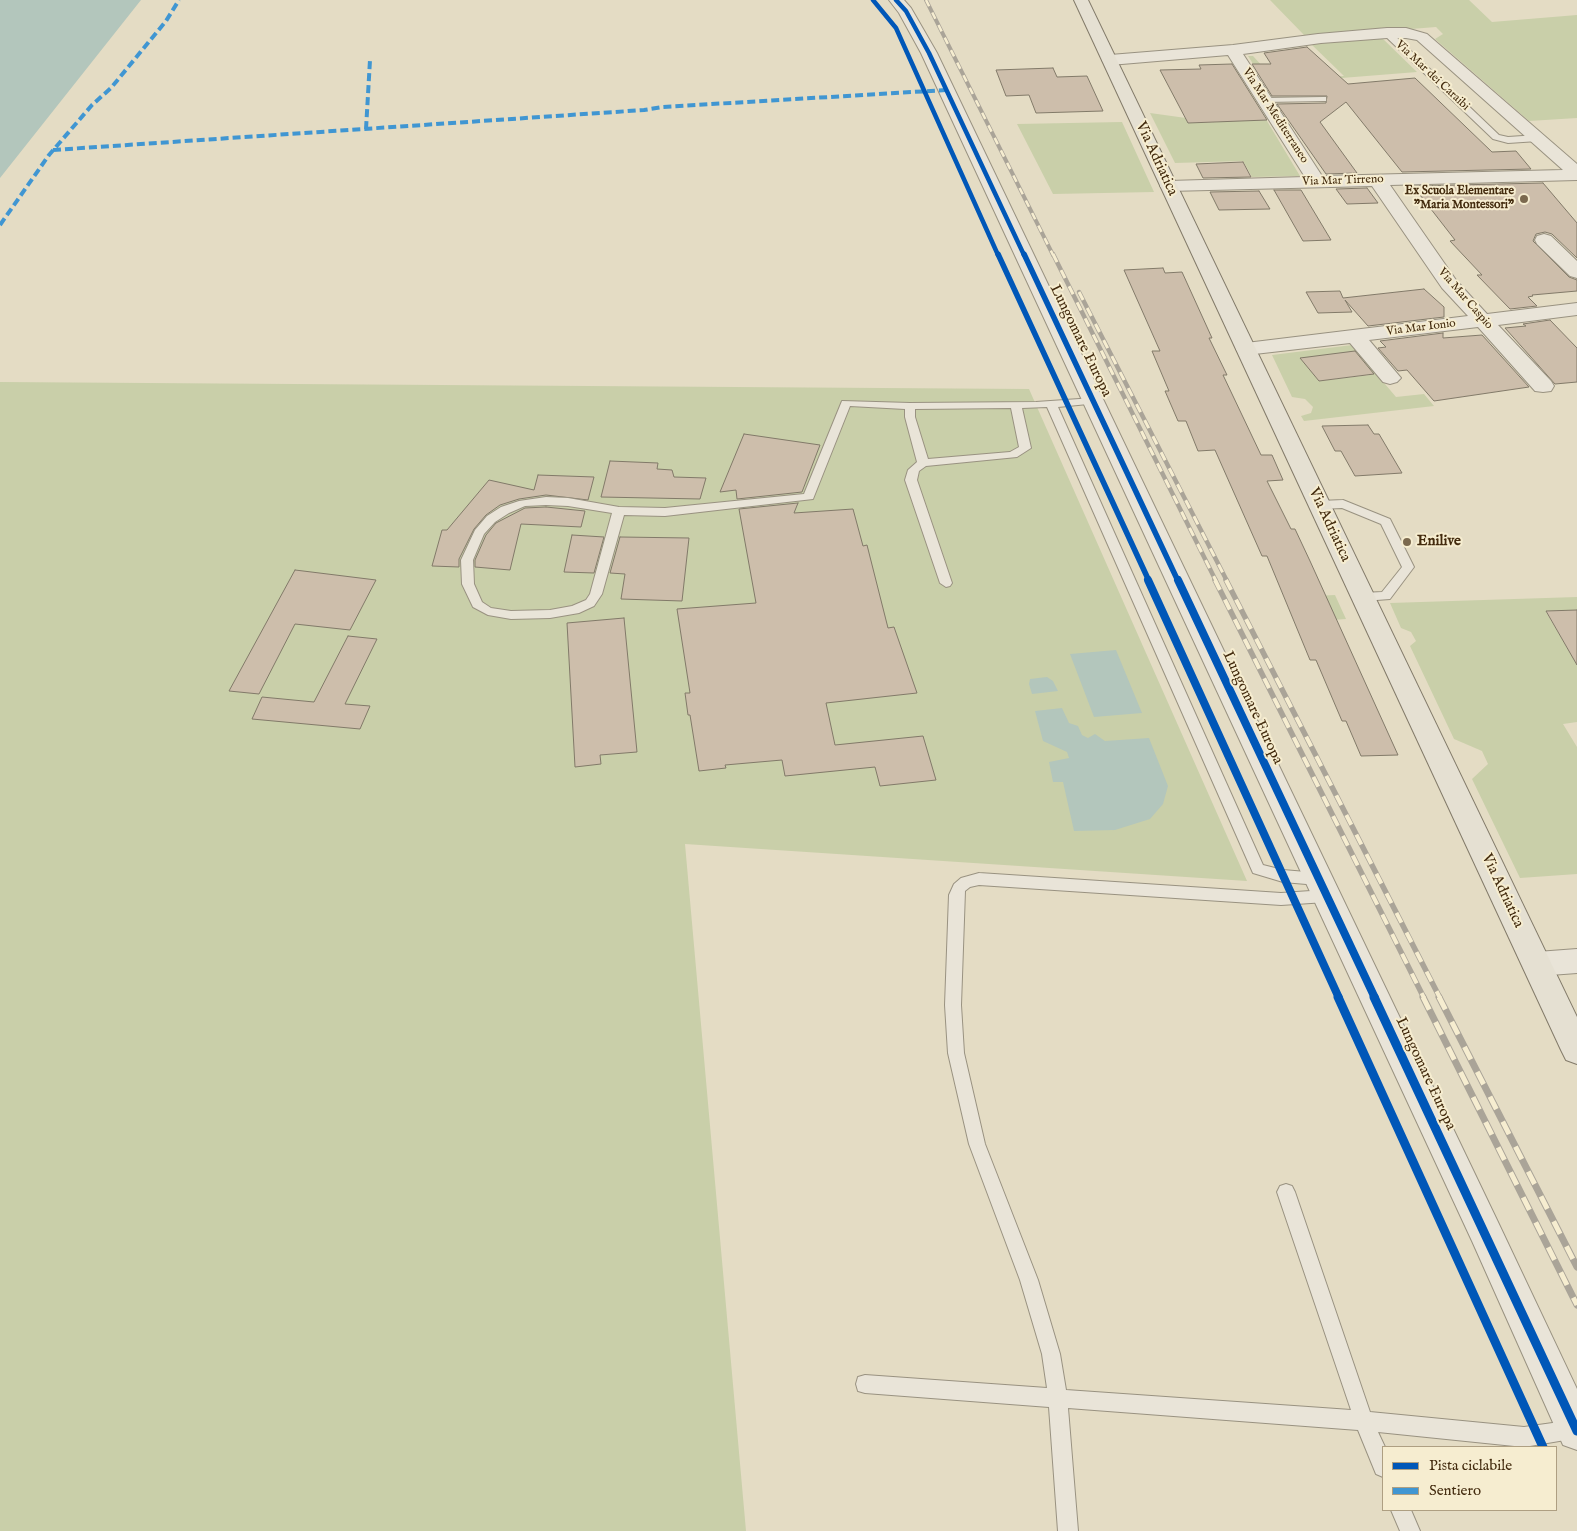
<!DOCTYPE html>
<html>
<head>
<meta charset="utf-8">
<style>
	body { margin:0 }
	#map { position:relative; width:1577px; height:1531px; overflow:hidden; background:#e4dcc4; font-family:"IM FELL English",serif }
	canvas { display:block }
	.legend { position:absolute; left:1382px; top:1446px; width:175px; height:65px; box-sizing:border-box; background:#f6edd0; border:1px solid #ae9f82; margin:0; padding:6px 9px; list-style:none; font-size:15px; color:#432b0e }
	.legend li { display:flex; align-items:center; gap:10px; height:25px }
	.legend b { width:25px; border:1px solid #ae9f82 }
</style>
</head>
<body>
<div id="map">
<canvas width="1577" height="1531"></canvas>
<ul class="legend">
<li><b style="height:6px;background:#0057b8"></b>Pista ciclabile</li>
<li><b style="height:6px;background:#4096d2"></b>Sentiero</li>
</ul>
</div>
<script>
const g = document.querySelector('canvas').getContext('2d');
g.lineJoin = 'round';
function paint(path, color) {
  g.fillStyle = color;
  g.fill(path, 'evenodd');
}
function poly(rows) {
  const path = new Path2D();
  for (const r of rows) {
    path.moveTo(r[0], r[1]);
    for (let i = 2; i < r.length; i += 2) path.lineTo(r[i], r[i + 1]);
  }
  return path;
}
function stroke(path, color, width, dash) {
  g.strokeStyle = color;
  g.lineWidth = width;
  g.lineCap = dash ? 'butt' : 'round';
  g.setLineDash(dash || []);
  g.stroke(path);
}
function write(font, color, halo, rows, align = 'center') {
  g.font = font + ' "IM FELL English",serif';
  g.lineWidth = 4;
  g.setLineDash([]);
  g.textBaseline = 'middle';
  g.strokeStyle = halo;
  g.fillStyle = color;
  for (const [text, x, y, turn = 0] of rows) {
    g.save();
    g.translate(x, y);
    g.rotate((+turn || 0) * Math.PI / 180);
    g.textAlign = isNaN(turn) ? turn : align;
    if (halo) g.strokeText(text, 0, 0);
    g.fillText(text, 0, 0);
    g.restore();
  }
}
paint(poly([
	[1270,0,1469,0,1492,22,1577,15,1577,118,1529,121,1435,39,1443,34,1436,27,1411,29,1392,27,1304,35],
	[1381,37,1417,72,1266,84,1248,56,1253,56,1276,81,1344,76,1311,44],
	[1249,91,1300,176,1252,177,1243,161,1175,163,1150,113,1186,118,1189,123,1219,122],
	[1122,122,1154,192,1053,194,1017,124],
	[1352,345,1396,397,1424,394,1434,406,1304,421,1301,416,1311,413,1313,407,1305,399,1292,397,1272,355],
	[1301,358,1370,375,1319,381],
	[0,382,1029,389,1247,881,685,844,746,1531,0,1531],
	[1335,595,1346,619,1304,622,1293,597],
	[1577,597,1577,610,1546,612,1572,656,1577,656,1577,722,1563,724,1577,747,1577,874,1520,878,1472,779,1488,764,1482,751,1454,739,1410,646,1416,641,1411,632,1401,628,1390,603]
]), '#c9cfa9');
paint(poly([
	[0,0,141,0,0,178],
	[1116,650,1142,713,1094,717,1070,654],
	[1047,677,1053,681,1058,691,1032,694,1029,684,1030,679],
	[1062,708,1069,723,1078,726,1082,735,1088,738,1095,734,1105,741,1149,738,1168,786,1163,804,1150,819,1115,830,1074,831,1063,782,1053,782,1049,762,1069,758,1067,752,1043,741,1035,711]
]), '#b3c6bc');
const building = poly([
	[1307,47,1348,84,1415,78,1492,152,1516,151,1531,169,1402,172,1346,102,1320,122,1357,173,1326,174,1277,104,1326,103,1327,96,1272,96,1252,64,1271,64,1264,53,1307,47],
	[1232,64,1267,120,1188,123,1160,70,1201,69,1199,65,1232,64],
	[1053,68,1057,77,1087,76,1103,111,1036,113,1029,95,1006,96,996,70,1053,68],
	[1243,162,1251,177,1203,178,1196,164,1243,162],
	[1543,183,1577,223,1577,258,1552,234,1545,232,1536,234,1533,241,1569,277,1577,280,1577,291,1532,295,1533,296,1528,297,1537,306,1510,309,1477,275,1482,275,1450,241,1455,240,1413,186,1543,183],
	[1367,188,1378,203,1347,204,1336,189,1367,188],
	[1274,190,1301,190,1331,240,1303,241,1274,190],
	[1259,191,1270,209,1219,210,1210,192,1259,191],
	[1163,268,1165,273,1182,272,1212,338,1209,338,1227,375,1223,375,1261,455,1272,455,1283,480,1267,481,1291,529,1295,529,1310,561,1398,755,1361,756,1346,721,1342,721,1316,660,1310,660,1267,556,1262,556,1215,450,1198,451,1186,421,1178,421,1165,391,1169,391,1152,351,1160,351,1124,270,1163,268],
	[1424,289,1444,307,1444,317,1368,326,1345,300,1352,312,1318,313,1306,292,1340,291,1343,298,1424,289],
	[1550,320,1577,348,1577,382,1555,384,1505,328,1526,326,1523,324,1550,320],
	[1443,333,1443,338,1482,335,1529,387,1434,401,1407,370,1398,371,1378,348,1386,347,1380,341,1443,333],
	[1355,351,1374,374,1319,381,1300,358,1355,351],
	[1368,425,1374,434,1379,434,1402,473,1355,476,1341,451,1335,451,1322,426,1368,425],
	[744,434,820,445,802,492,737,499,736,490,720,492,744,434],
	[610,461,658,463,657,469,672,470,674,477,706,478,700,499,601,497,610,461],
	[538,475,594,477,588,500,546,495,519,499,500,505,486,515,474,529,459,559,459,567,432,566,442,530,447,530,489,480,534,490,538,475],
	[798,503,794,513,853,509,863,546,867,545,888,628,894,627,917,693,826,703,835,745,923,736,936,780,880,786,875,767,785,776,782,760,725,765,726,768,699,771,690,715,688,715,685,693,690,693,677,609,756,603,739,509,798,503],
	[546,507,585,511,581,527,521,524,510,570,475,567,475,560,486,535,496,523,525,508,546,507],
	[572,535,604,537,594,573,564,572,572,535],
	[620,537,689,538,682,601,621,599,625,574,610,573,620,537],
	[295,570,376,580,350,630,295,624,259,694,229,691,295,570],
	[1577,610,1577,665,1546,611,1577,610],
	[624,618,637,752,600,755,601,764,575,767,567,623,624,618],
	[348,636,377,639,345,704,370,706,360,729,252,719,262,697,314,702,348,636]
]);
paint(building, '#cdbeab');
stroke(building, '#827a69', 1);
const service = poly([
	[1384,31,1390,31,1499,135,1508,137,1538,135,1542,138,1538,141,1508,143,1493,139,1384,35,1384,31],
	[1323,97,1326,97,1326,101,1265,102,1261,100,1265,98,1323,97],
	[1094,398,1099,401,1098,403,1058,407,1263,865,1283,870,1318,873,1323,875,1325,879,1323,883,1318,885,1283,882,1253,873,1047,407,1022,408,1031,448,1017,457,926,466,919,471,917,480,952,583,950,586,946,587,940,583,905,480,908,470,917,462,905,417,905,409,850,406,813,499,665,516,624,515,602,594,594,606,579,613,550,618,511,619,488,615,473,607,462,584,461,560,475,530,487,516,501,507,519,501,546,497,568,498,619,507,665,508,804,494,842,401,910,403,1036,402,1094,398],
	[1011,408,1019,447,1010,452,928,459,915,417,915,409,1011,408],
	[546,505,568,506,612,513,590,594,586,600,572,606,550,610,511,611,491,608,482,602,474,584,473,560,484,534,495,522,509,513,525,506,546,505],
	[1343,500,1390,519,1414,567,1390,599,1363,601,1357,597,1363,593,1382,592,1402,567,1381,524,1342,508,1320,509,1314,505,1320,501,1343,500],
	[979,873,1281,893,1326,890,1331,892,1333,896,1331,900,1326,902,1281,905,979,885,970,887,965,891,961,1005,964,1053,985,1144,1038,1280,1060,1354,1066,1390,1351,1410,1277,1192,1280,1186,1286,1184,1292,1186,1295,1192,1370,1412,1524,1427,1574,1420,1577,1422,1577,1438,1524,1447,1378,1432,1385,1447,1383,1477,1376,1474,1358,1430,1068,1408,1078,1531,1058,1531,1049,1407,865,1393,858,1391,856,1384,858,1377,865,1375,1047,1388,1042,1354,1020,1280,969,1144,948,1053,945,1005,949,895,954,884,961,878,979,873],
	[1391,1510,1411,1510,1420,1531,1400,1531,1391,1510]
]);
const minor = poly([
	[889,0,904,0,911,8,937,53,1497,1220,1577,1389,1577,1450,1563,1445,1472,1241,921,53,899,13,889,0],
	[1387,28,1406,28,1427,34,1577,164,1577,180,1390,185,1456,280,1487,314,1577,303,1577,315,1498,325,1551,381,1554,386,1551,391,1543,392,1535,391,1478,327,1369,340,1401,378,1397,382,1390,384,1383,382,1350,343,1246,355,1239,353,1236,349,1239,345,1246,343,1468,316,1442,288,1372,186,1169,191,1163,190,1160,186,1163,182,1169,181,1305,177,1228,55,1110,65,1104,63,1102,60,1104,57,1110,55,1233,45,1318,34,1387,28],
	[1387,38,1406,38,1417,40,1563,170,1322,176,1243,54,1321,43,1387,38],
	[1544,234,1551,236,1577,261,1577,278,1570,276,1537,244,1535,240,1537,236,1544,234],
	[1577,949,1577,973,1537,976,1526,973,1522,964,1526,955,1537,952,1577,949]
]);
const primary = poly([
	[1074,0,1088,0,1577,1017,1577,1064,1566,1060,1561,1050,1074,0]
]);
stroke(service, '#999281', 2);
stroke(minor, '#999281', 2);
stroke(primary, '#827a69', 2);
paint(service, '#e9e4d8');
paint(minor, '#e9e4d8');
paint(primary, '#e5e0d2');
const railFar3 = poly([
	[926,0,1053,255]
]);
const railFar2 = poly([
	[1053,254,1216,581],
	[1079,292,1227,581]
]);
const railFar1 = poly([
	[1215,580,1424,998],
	[1226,580,1440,998]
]);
const rail = poly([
	[1423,997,1577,1305],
	[1439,997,1577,1267]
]);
stroke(railFar3, '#aaa498', 4);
stroke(railFar2, '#aaa498', 4.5);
stroke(railFar1, '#aaa498', 5.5);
stroke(rail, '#aaa498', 7);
stroke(railFar3, '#f6edd0', 2.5, [7]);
stroke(railFar2, '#f6edd0', 3, [9]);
stroke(railFar1, '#f6edd0', 4, [11]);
stroke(rail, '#f6edd0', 5, [14]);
stroke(poly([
	[366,129,370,60],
	[53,150,644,110,663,107,946,90],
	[0,225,49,155,92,105,111,88,166,21,179,0]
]), '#4096d2', 4, [8, 4]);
stroke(poly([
	[873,0,896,28,998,255],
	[896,0,906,11,929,53,1024,255]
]), '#0057b8', 4.5);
stroke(poly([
	[998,254,1149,581],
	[1024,254,1178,581]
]), '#0057b8', 5.5);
stroke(poly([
	[1148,580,1339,998],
	[1178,580,1375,998]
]), '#0057b8', 8);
stroke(poly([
	[1338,997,1543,1447],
	[1374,997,1577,1431]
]), '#0057b8', 9);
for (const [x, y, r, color] of [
	[1524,199,5,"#7b694e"],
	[1407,542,5,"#7b694e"]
]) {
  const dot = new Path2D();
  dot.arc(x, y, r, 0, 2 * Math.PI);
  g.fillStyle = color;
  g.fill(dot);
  stroke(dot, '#f6edd0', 2);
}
write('12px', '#432b0e', '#f6edd0', [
	["Via Mar dei Caraibi",1432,76,43],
	["Via Mar Mediterraneo",1275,116,57],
	["Via Mar Tirreno",1343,181,-2],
	["Via Mar Caspio",1465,299,49],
	["Via Mar Ionio",1421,328,-7]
]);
write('bold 12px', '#432b0e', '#f6edd0', [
	["Ex Scuola Elementare",1514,192],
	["\"Maria Montessori\"",1514,206]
], 'right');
write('15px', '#432b0e', '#f6edd0', [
	["Via Adriatica",1156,159,65],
	["Lungomare Europa",1080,341,64],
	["Via Adriatica",1329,525,65],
	["Lungomare Europa",1252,708,65],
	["Via Adriatica",1502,891,65],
	["Lungomare Europa",1425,1074,65]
]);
write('bold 15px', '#432b0e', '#f6edd0', [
	["Enilive",1417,542]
], 'left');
</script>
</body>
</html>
